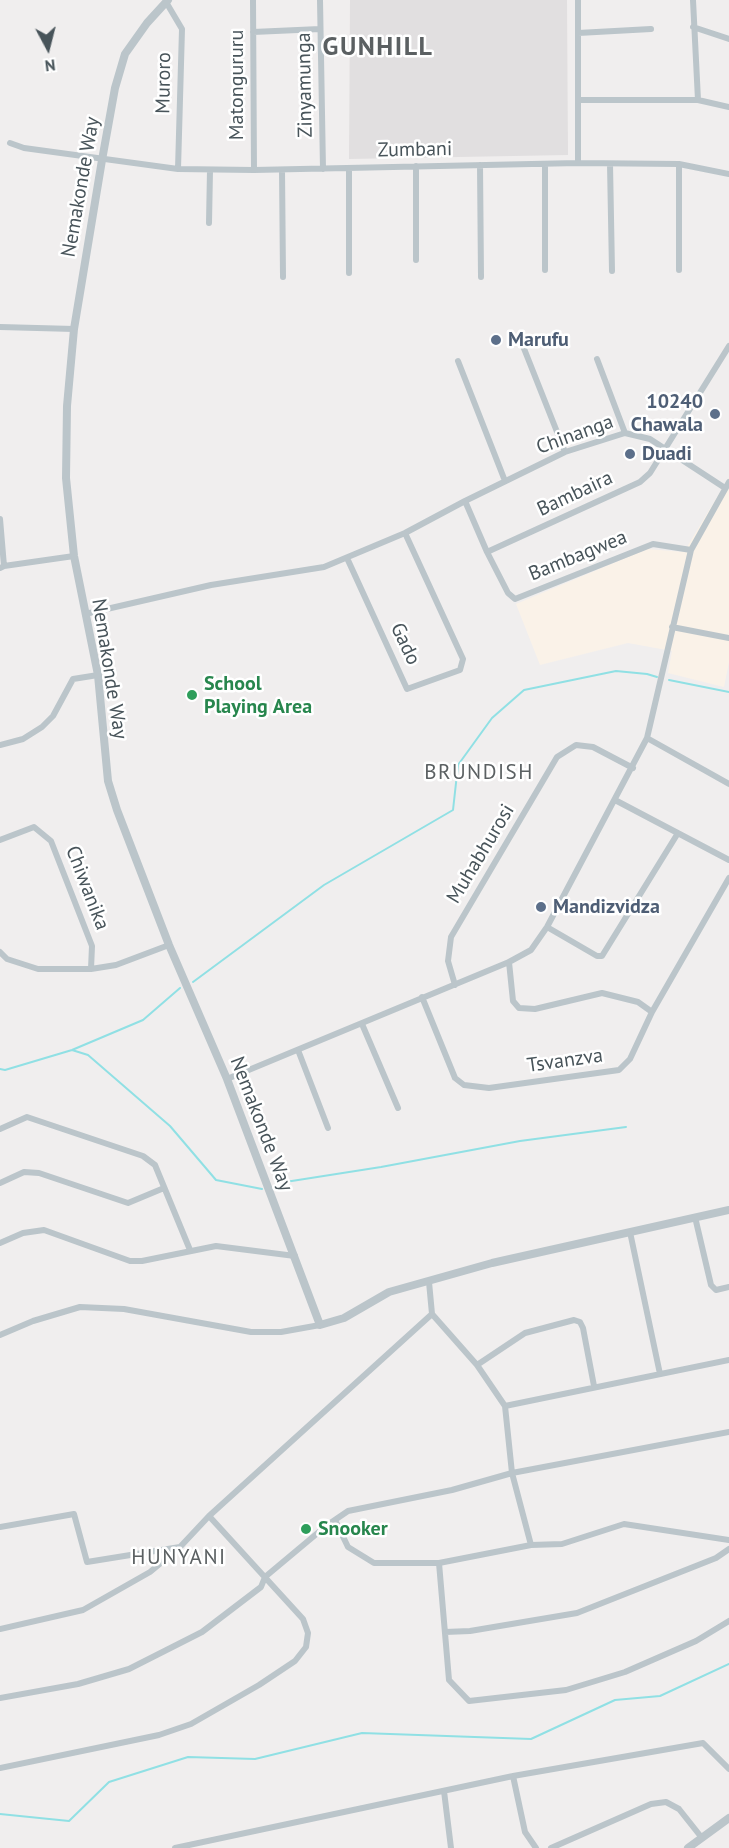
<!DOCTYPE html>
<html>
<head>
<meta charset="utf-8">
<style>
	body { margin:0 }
	#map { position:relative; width:729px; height:1848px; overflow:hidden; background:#f0eeee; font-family:"PT Sans",sans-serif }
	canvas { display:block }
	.north { position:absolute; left:18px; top:18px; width:60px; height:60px; -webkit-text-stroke:4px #fff; paint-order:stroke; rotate:173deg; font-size:16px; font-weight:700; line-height:24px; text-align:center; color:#48545a }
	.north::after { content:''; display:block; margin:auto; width:21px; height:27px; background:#48545a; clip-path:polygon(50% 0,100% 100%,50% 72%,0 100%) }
</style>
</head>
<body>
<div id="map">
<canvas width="729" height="1848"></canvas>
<div class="north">N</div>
</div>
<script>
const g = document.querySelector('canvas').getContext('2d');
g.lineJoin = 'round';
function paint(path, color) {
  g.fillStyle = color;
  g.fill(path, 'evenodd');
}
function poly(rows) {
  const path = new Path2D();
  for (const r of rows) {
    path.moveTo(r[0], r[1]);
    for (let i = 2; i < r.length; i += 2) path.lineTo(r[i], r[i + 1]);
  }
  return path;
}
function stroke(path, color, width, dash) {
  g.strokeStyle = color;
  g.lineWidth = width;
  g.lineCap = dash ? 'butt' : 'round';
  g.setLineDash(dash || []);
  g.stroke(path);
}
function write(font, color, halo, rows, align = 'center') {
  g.font = font + ' "PT Sans",sans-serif';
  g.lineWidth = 5;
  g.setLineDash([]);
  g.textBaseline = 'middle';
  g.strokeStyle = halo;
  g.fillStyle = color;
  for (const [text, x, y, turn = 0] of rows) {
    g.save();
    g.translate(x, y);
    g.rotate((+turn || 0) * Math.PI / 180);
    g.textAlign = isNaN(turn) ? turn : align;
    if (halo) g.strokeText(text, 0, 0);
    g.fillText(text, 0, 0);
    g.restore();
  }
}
paint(poly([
	[729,477,729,662,724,687,668,673,672,651,628,643,540,665,516,604,647,549,684,552]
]), '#faf2e8');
paint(poly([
	[350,0,567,0,568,155,349,159]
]), '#e1dfe0');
stroke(poly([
	[669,680,729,692],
	[193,982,324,885,453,810,458,765,492,718,524,690,616,671,647,674,657,677],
	[72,1050,88,1055,170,1126,216,1180,262,1189],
	[0,1069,5,1070,72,1050,143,1020,180,988],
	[279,1183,381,1167,520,1141,626,1127],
	[0,1814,69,1821,109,1782,188,1757,255,1759,362,1733,531,1739,615,1700,660,1696,729,1664]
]), '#90e0e4', 2);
stroke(poly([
	[253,0,254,170],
	[320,0,323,169],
	[578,0,578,163],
	[693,0,698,100],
	[166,2,182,29,178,169],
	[693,27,729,39],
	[253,32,320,29],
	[578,33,651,29],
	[578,100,698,100,729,107],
	[10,143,24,148,178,169,254,170,578,163,679,164,729,174],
	[545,164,545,270],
	[610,164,612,271],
	[480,165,481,277],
	[416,166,416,260],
	[349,168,349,273],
	[282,170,283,277],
	[209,223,210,170],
	[679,270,679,164],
	[0,327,74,329],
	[521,341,565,452],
	[597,359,625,433],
	[458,361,505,481],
	[465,501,487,552,508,593,515,599,653,544,691,550],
	[0,519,4,566],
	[487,552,640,482,650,473,729,346],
	[347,558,407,689,460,670,463,659,405,533],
	[0,568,4,566,74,556],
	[85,614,211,585,324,567,405,533,465,501,565,452,625,433,650,439,725,488],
	[672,627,729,638],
	[647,738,729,784],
	[0,745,23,739,42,727,53,716,73,679,98,675],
	[615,800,729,860],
	[0,840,34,827,51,841,92,946,91,969],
	[547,927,597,956,602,956,678,833],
	[0,952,7,959,38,969,91,969,116,965,169,945],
	[509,962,513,1001,519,1008,535,1009,602,993,638,1002,652,1012],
	[455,985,448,961,451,937,557,757,576,745,593,747,633,768],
	[422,997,455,1078,464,1085,489,1088,619,1070,630,1059,652,1012,729,878],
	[362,1024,398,1108],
	[298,1050,328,1128],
	[227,1079,509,962,531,950,547,927,647,738,691,550,729,482],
	[0,1129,27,1117,143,1156,155,1165,190,1250],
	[0,1183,24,1172,39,1173,128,1203,164,1188],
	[695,1217,711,1285,716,1290,729,1287],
	[630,1232,660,1374],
	[0,1243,23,1233,44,1230,130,1261,142,1261,216,1246,295,1256],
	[432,1314,477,1365,505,1406,512,1473,531,1545],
	[0,1335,33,1321,80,1307,124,1309,251,1332,281,1332,320,1325],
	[477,1365,525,1333,574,1320,580,1322,583,1328,594,1386],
	[505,1406,729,1360],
	[335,1520,348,1547,374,1563,439,1563,531,1545,562,1544,624,1524,729,1540],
	[0,1527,74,1514,87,1562,180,1547],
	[439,1563,449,1680,469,1701,566,1690,625,1672,696,1641,729,1621],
	[0,1629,83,1610,150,1572,180,1547,209,1516],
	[445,1632,470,1631,577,1613,716,1558,729,1549],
	[0,1698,78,1684,129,1669,202,1632,261,1587,265,1577,326,1526,348,1511,452,1490,512,1473,729,1432],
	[0,1768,159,1735,191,1724,259,1685,295,1661,306,1647,308,1633,303,1619,209,1516,432,1314,429,1282],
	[513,1776,525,1832,536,1848],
	[444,1791,451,1848],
	[175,1848,513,1776,703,1743,729,1769],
	[551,1848,651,1804,666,1802,679,1809,702,1838]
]), '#bbc5ca', 6);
stroke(poly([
	[168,0,147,23,125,54,115,88,102,160,74,329,67,406,66,478,74,556,98,675,108,781,117,810,169,945,227,1079,320,1325,344,1318,389,1292,492,1263,729,1210],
	[688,1848,729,1818]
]), '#bbc5ca', 8);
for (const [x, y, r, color] of [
	[496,340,6,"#5c6f8a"],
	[715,414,6,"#5c6f8a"],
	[630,454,6,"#5c6f8a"],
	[192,695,6,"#2e9e5b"],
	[541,907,6,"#5c6f8a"],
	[306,1529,6,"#2e9e5b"]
]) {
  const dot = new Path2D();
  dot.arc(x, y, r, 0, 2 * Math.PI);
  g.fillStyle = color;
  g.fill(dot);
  stroke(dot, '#fff', 2);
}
write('20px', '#48545a', '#fff', [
	["Muroro",164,83,-89],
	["Matongururu",237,85,-90],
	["Zinyamunga",305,85,-91],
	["Zumbani",415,150,-1],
	["Nemakonde Way",81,187,-80],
	["Chinanga",575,435,-20],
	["Bambaira",575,494,-25],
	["Bambagwea",578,556,-22],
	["Gado",405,644,65],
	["Nemakonde Way",109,669,81],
	["Muhabhurosi",481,854,-59],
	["Chiwanika",87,888,69],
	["Tsvanzva",565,1061,-8],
	["Nemakonde Way",261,1124,69]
]);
write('bold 20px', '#4e5e75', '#fff', [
	["Marufu",508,340],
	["10240",703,402,"right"],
	["Chawala",703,425,"right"],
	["Duadi",642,454],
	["Mandizvidza",553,907]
], 'left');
write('bold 20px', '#27864d', '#fff', [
	["School",204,684],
	["Playing Area",204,707],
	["Snooker",318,1529]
], 'left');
g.letterSpacing = '1.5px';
write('21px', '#5b6062', '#fff', [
	["BRUNDISH",479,773],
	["HUNYANI",179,1558]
]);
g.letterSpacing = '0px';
g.letterSpacing = '1.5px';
write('bold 26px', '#5b6062', '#fff', [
	["GUNHILL",378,48]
]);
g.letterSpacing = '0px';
</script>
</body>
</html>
